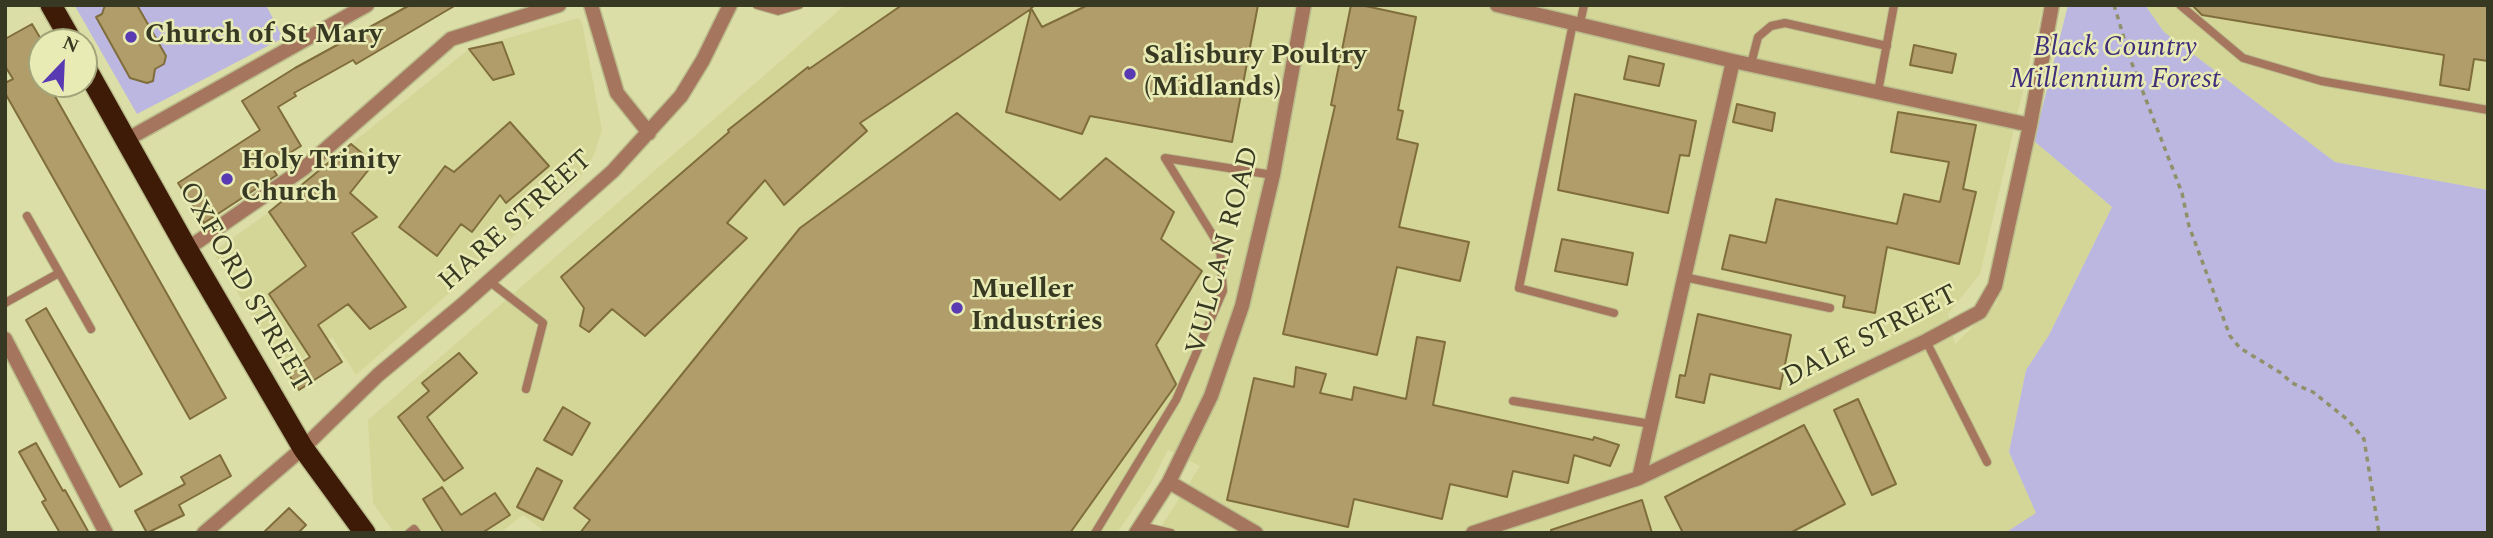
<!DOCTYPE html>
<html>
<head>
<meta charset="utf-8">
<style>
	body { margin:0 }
	#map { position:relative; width:2493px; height:538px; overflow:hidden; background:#dcdea7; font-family:Spectral,serif }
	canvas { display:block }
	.frame { position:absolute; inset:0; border:7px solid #383923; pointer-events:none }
	.north { position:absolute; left:28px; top:28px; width:70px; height:70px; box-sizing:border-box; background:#e9ebb4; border:2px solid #a2a47a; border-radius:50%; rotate:23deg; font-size:19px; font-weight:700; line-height:28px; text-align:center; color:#383923 }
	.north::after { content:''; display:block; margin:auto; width:24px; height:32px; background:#5a3ab2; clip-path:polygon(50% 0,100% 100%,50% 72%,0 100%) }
</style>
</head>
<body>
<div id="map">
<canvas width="2493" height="538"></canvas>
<div class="frame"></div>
<div class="north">N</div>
</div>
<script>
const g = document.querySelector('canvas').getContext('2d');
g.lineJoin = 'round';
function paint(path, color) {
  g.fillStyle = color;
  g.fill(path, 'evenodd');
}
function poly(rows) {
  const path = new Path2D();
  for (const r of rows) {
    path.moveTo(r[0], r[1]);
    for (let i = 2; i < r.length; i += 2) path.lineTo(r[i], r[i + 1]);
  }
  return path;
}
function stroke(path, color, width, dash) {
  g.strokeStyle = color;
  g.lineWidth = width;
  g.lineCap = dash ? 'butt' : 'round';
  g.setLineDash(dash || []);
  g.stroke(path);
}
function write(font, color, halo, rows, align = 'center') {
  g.font = font + ' Spectral,serif';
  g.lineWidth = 5;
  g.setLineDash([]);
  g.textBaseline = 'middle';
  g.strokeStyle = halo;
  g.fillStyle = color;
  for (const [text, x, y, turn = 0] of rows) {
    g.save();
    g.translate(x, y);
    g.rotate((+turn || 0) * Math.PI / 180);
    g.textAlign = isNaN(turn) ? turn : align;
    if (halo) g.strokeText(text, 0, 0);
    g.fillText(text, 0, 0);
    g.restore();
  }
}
paint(poly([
	[845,5,2043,5,1980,274,1948,314,1955,344,1997,303,2034,141,2112,207,2049,335,2026,370,2009,452,2037,514,2005,533,1157,533,1200,466,1168,450,1151,483,1117,533,546,533,523,515,500,533,394,533,373,503,368,420],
	[2145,5,2488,5,2488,190,2335,162,2164,32],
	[578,18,582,22,602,130,594,155,579,179,356,375,332,337,285,371,213,252,269,212,318,166,351,144,469,49]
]), '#d4d697');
paint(poly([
	[266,5,283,38,137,114,75,6],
	[2068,5,2145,5,2164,32,2335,162,2488,190,2488,533,2005,533,2036,513,2009,452,2026,370,2049,335,2112,207,2034,141]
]), '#bbb7e1');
const building = poly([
	[105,5,137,5,166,56,164,64,155,69,153,81,147,83,130,78,96,17,102,14,105,5],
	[410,5,456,5,356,64,353,60,294,93,296,96,278,107,301,146,270,165,277,175,204,223,178,183,260,130,242,101,295,68,410,5],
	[902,5,1036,5,1031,8,1042,27,1088,5,1258,5,1232,142,1090,116,1082,134,1006,112,1031,9,860,123,867,131,784,205,765,180,727,223,747,238,645,336,612,309,589,332,580,326,584,308,561,277,729,132,728,130,808,67,809,69,902,5],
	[1351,5,1361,5,1416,17,1398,110,1403,111,1397,139,1418,144,1399,227,1469,242,1460,281,1397,267,1377,355,1283,334,1335,106,1331,105,1351,5],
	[2192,5,2488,5,2488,61,2474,59,2469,90,2440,85,2444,55,2202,15,2192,5],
	[32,24,42,41,42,51,32,56,42,73,42,84,48,84,226,398,190,419,5,93,5,83,13,79,5,66,5,39,32,24],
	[502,42,514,74,493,80,469,49,502,42],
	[1914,45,1956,54,1952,73,1910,65,1914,45],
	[1629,56,1664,64,1659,86,1624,79,1629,56],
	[1575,94,1696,121,1689,156,1680,155,1668,213,1558,190,1575,94],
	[1737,104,1775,113,1772,131,1733,122,1737,104],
	[1898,112,1976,125,1963,189,1976,192,1959,264,1887,247,1875,313,1843,307,1845,296,1722,269,1730,235,1766,243,1776,199,1897,224,1904,194,1940,202,1949,162,1891,152,1898,112],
	[957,113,1060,200,1106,158,1174,212,1161,239,1202,271,1156,345,1176,384,1175,386,1070,533,580,533,590,520,574,508,800,228,957,113],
	[510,122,549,166,506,203,500,195,472,232,461,224,437,256,399,227,445,166,454,172,510,122],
	[351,144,374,163,350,193,377,217,352,233,406,307,370,329,348,304,318,325,342,362,299,390,287,372,310,357,269,294,306,266,269,212,351,144],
	[1562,239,1633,253,1627,285,1555,271,1562,239],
	[46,308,142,474,120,487,26,320,46,308],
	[1698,314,1791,335,1780,389,1710,374,1704,403,1676,397,1680,375,1685,376,1698,314],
	[1417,337,1445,342,1433,405,1593,440,1594,437,1619,445,1610,466,1574,455,1568,483,1513,471,1507,497,1450,484,1442,519,1354,499,1348,527,1227,500,1254,378,1294,387,1296,367,1326,374,1320,393,1352,400,1354,387,1406,399,1417,337],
	[459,353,477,373,427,417,463,468,444,481,398,417,429,391,422,383,459,353],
	[1858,399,1896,484,1872,495,1834,410,1858,399],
	[563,407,590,423,572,455,544,440,563,407],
	[1804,425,1845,504,1790,533,1683,533,1665,497,1804,425],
	[36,443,63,491,65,490,89,533,60,533,42,502,46,500,19,452,36,443],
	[220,455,231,476,179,505,184,515,147,533,135,511,185,484,181,477,220,455],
	[537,468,562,481,543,520,517,507,537,468],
	[442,487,461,515,495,493,510,515,482,533,444,533,423,499,442,487],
	[1642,500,1652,533,1551,533,1551,530,1642,500],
	[289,508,306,525,298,533,263,533,289,508]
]);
paint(building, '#b19d6a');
stroke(building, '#806d3c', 2);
const lane = poly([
	[757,5,778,11,799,5],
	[2180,5,2243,58,2321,81,2488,110],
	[1573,23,1519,288,1614,313],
	[1580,24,1584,5],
	[1751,64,1758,37,1771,26,1785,23,1887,46],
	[1878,92,1894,5],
	[27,216,91,329],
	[1684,277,1830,308],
	[489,281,543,323,526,389],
	[5,303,59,273],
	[1926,341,1987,462],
	[1513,401,1651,424],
	[1141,526,1171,533],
	[409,533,414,529,417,533],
	[1095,533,1176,400,1223,291,1220,247,1165,158,1273,175]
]);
const street = poly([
	[591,5,617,93,649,133],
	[2030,125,2052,5],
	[126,140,367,5],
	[187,249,303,169,451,39,559,5],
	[5,339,106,533],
	[1639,478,1733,61],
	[1169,482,1256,533],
	[204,533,303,448,378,375,462,305,613,171,681,96,703,60,730,5],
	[1136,533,1169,482,1211,396,1242,306,1273,175,1304,5],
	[1473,533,1639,478,1926,341,1980,312,1995,286,2030,125,1733,61,1497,5]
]);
const highway = poly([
	[51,5,72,42],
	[84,65,187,249,303,448,365,533]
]);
stroke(lane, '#bbbd8d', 10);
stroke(street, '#bbbd8d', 17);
stroke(highway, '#bbbd8d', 24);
stroke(poly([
	[2114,5,2131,61,2182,193,2189,226,2230,336,2240,348,2281,373,2292,383,2313,392,2348,420,2364,439,2379,533]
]), '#90916a', 3.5, [5, 5]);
stroke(lane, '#a5765d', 8);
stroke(street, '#a5765d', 14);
stroke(highway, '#3d1b06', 21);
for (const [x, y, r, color] of [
	[131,37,7,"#5a3ab2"],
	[1130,74,7,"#5a3ab2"],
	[227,179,7,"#5a3ab2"],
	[957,308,7,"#5a3ab2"]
]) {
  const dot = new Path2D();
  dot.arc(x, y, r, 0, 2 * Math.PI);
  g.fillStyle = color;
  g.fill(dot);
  stroke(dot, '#e9ebb4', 2.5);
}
write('bold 28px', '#383923', '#e9ebb4', [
	["Church of St Mary",145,37],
	["Salisbury Poultry",1144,58],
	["(Midlands)",1144,90],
	["Holy Trinity",241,163],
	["Church",241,195],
	["Mueller",971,292],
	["Industries",971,324]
], 'left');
write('italic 28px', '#3f2e7a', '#e9ebb4', [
	["Black Country",2115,50],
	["Millennium Forest",2115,82]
]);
write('28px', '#383923', '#e9ebb4', [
	["HARE STREET",517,222,-42],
	["VULCAN ROAD",1225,251,-75],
	["OXFORD STREET",243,288,60],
	["DALE STREET",1871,338,-27]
]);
</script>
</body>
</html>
